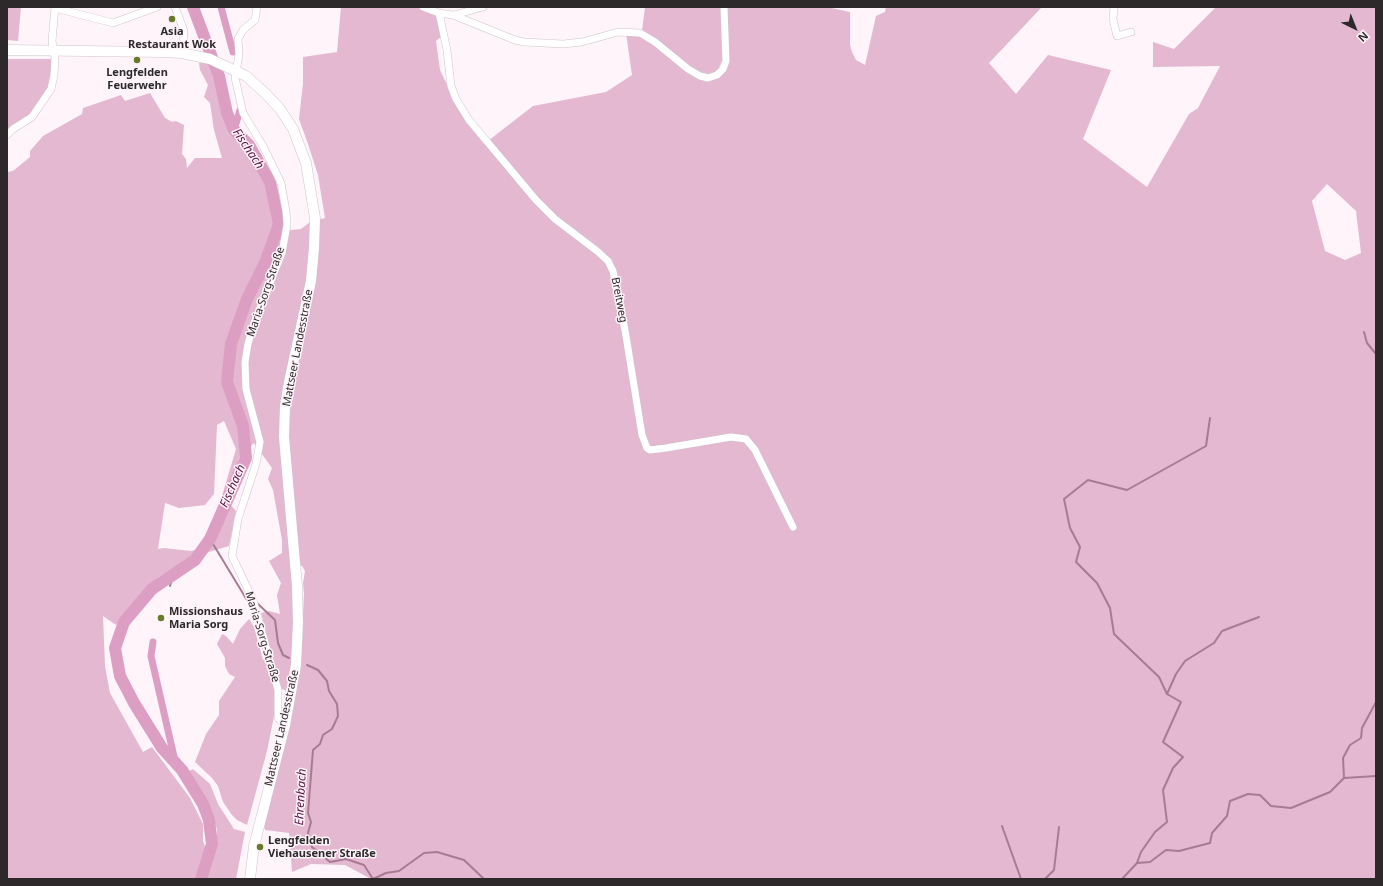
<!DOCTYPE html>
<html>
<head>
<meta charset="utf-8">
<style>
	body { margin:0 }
	#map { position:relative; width:1383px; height:886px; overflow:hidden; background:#fef4f9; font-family:"Noto Sans",sans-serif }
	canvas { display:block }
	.frame { position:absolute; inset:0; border:8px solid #2d292b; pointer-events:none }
	.north { position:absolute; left:1335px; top:8px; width:40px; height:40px; -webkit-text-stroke:3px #fef4f9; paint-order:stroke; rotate:137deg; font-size:11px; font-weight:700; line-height:16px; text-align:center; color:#2d292b }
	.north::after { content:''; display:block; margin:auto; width:14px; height:18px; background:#2d292b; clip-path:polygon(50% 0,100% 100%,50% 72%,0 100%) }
</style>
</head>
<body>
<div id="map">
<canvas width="1383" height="886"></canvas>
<div class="frame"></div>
<div class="north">N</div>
</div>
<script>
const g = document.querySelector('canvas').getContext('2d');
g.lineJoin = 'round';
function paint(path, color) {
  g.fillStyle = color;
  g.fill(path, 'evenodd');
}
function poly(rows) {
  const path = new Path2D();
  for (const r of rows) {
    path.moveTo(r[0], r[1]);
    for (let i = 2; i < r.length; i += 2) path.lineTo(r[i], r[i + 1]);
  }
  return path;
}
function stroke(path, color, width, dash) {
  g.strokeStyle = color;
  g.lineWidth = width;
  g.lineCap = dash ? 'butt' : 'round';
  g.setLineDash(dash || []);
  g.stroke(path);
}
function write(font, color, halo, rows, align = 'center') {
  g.font = font + ' "Noto Sans",sans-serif';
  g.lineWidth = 3;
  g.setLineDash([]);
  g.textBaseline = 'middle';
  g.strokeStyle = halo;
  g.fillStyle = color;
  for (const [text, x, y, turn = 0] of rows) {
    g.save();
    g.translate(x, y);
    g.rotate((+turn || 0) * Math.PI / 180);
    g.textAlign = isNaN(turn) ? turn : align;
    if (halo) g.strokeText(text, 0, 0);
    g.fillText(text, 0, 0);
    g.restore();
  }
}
paint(poly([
	[7,7,21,7,18,41,7,40],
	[341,7,423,7,433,12,437,16,442,36,436,41,440,70,460,112,484,144,533,106,606,92,632,75,626,33,645,38,699,77,723,70,726,7,827,7,850,12,850,45,852,52,856,60,865,65,876,16,885,12,886,7,1042,7,989,63,1016,94,1048,55,1111,70,1083,139,1147,187,1189,114,1198,108,1220,66,1153,67,1153,42,1174,49,1216,7,1376,7,1376,879,371,879,345,865,311,864,292,872,289,833,265,830,263,822,294,704,300,670,304,594,303,583,305,571,302,566,291,563,294,592,295,636,288,691,281,689,277,701,267,751,247,825,237,820,232,815,223,802,218,786,212,778,195,762,206,734,219,715,219,701,235,677,229,674,225,666,225,658,217,644,222,634,226,636,233,644,240,629,249,619,254,627,263,660,272,655,261,613,269,611,280,614,277,595,281,583,269,561,282,553,282,540,273,490,268,479,272,468,254,443,240,456,224,497,236,511,229,546,192,557,159,577,116,625,103,616,105,666,110,693,143,752,152,747,190,798,203,824,203,841,210,860,217,844,217,829,213,818,189,771,193,769,210,784,218,804,234,829,245,832,236,879,7,879,7,172,13,171,30,157,30,151,43,136,82,114,83,108,121,95,125,101,150,93,165,118,172,122,176,121,184,125,182,154,186,159,187,168,195,158,222,158,214,130,210,103,204,97,208,85,200,70,199,63,206,62,214,66,230,132,240,143,255,165,269,189,275,210,276,226,291,230,301,229,310,222,325,218,318,175,308,144,299,119,303,84,303,57,337,52],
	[1327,184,1356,211,1361,253,1345,260,1325,251,1312,201],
	[224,421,236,449,222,496,205,539,199,549,191,551,164,548,158,549,165,503,179,508,205,505,214,494,217,425],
	[645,7,723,7,723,58,718,70,711,74,699,73,642,31],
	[7,59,52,59,52,76,49,89,29,117,7,133]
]), '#e4b8d1');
stroke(poly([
	[1364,332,1367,343,1376,354],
	[210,539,250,605,258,604,275,620,278,643,283,655,289,658],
	[170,586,174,573],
	[307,665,318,670,327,681,329,691,337,704,338,716,332,729,323,735,320,744,313,750,308,813,311,822,308,833,312,847,330,862,346,859,364,865,373,879,386,873,399,871,424,853,437,852,464,860,484,879],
	[1167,694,1176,674,1185,661,1214,643,1222,631,1259,617],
	[1344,778,1376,776],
	[1002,826,1021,879],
	[1137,863,1141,852,1155,832,1167,822,1163,790,1173,768,1183,757,1163,742,1181,702,1167,694,1159,677,1114,634,1110,608,1097,583,1076,562,1080,547,1070,528,1064,499,1088,480,1127,490,1206,446,1210,418],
	[1045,879,1054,870,1059,827],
	[1122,879,1137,863,1150,862,1166,850,1179,851,1210,843,1212,833,1227,816,1230,801,1248,794,1260,795,1271,806,1291,808,1330,792,1344,778,1343,758,1350,745,1361,738,1362,728,1376,702]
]), '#a87b95', 2);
stroke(poly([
	[221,7,233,52],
	[234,130,240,110],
	[153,642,151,656,175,761]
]), '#dd9ec3', 7);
stroke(poly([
	[193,7,219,76,227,113,234,130,249,145,270,182,279,224,265,263,247,299,231,344,227,382,243,426,246,458,210,539,195,560,152,589,124,622,115,648,120,676,134,703,162,748,182,770,203,804,209,820,212,844,201,879]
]), '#dd9ec3', 12);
const minor = poly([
	[175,7,184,31,182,53],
	[257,7,255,20,243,30,238,39,239,55,235,78,243,113,263,146,281,183,286,211,287,225,282,253,254,323,248,344,245,362,246,389,260,442,256,464,238,519,232,556,253,600,278,690,278,718,285,725],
	[423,7,439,13,453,15,515,40,524,42,563,44,582,42,618,32,640,33,655,42,688,69,700,76,708,78,717,75,723,69,726,61,724,7],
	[1114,7,1113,19,1117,36,1131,32],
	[55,8,113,23,157,7],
	[439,13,447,50,451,86,456,99,469,120,536,200,555,219,597,251,608,261,613,271,625,330,642,435,647,448,650,450,666,448,731,437,746,439,755,450,793,527],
	[454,15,483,7],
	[7,135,13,129,32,117,51,89,54,75,55,57,52,41,55,7]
]);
const secondary = poly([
	[7,50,161,52,182,53,210,59,246,76,266,94,280,109,293,129,306,163,315,218,314,248,311,281,289,382,285,406,284,437,297,586,298,622,296,665,285,725,254,846,250,879]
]);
stroke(minor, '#cec4ca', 8);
stroke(secondary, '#cec4ca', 11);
stroke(minor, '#fff', 7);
stroke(secondary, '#fff', 10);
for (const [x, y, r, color] of [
	[172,19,4,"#677a2a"],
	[137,60,4,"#677a2a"],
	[161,618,4,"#677a2a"],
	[260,847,4,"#677a2a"]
]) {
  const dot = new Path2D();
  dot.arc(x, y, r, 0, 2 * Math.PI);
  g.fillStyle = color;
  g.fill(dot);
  stroke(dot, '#fef4f9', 1.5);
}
write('bold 11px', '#2d292b', '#fef4f9', [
	["Asia",172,32],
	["Restaurant Wok",172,45],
	["Lengfelden",137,73],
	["Feuerwehr",137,86],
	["Missionshaus",169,612,"left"],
	["Maria Sorg",169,625,"left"],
	["Lengfelden",268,841,"left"],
	["Viehausener Straße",268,854,"left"]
]);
write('11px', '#2d292b', '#fef4f9', [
	["Maria-Sorg-Straße",266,292,-71],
	["Breitweg",619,300,79],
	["Mattseer Landesstraße",298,348,-79],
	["Maria-Sorg-Straße",262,637,73],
	["Mattseer Landesstraße",282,728,-77]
]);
write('italic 12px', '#5a1044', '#fef4f9', [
	["Fischach",248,149,56],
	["Fischach",233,486,-66],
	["Ehrenbach",301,797,-87]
]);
</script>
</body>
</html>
